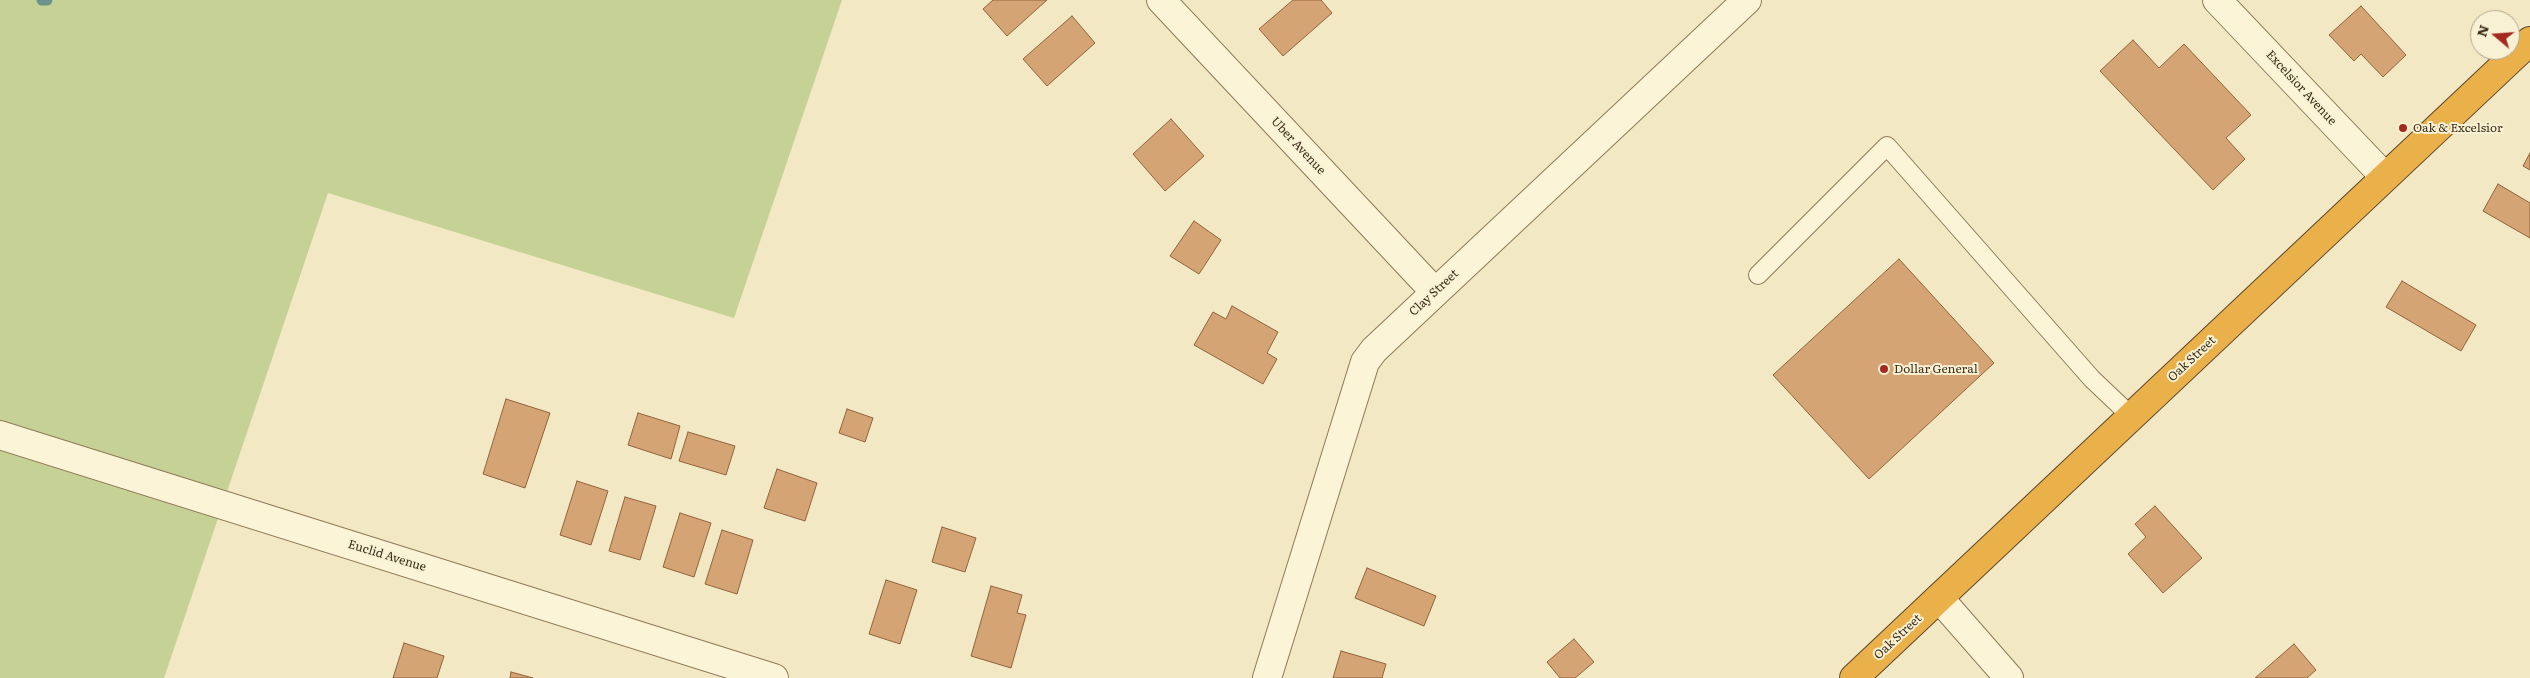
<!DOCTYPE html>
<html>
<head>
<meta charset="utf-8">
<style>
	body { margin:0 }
	#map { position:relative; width:2530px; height:678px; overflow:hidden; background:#f2e8c3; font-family:Literata,serif }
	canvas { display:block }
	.north { position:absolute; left:2470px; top:10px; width:50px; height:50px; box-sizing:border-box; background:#f9f1d3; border:1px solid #aea38a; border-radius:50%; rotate:288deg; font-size:14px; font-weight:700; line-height:20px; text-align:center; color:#3d2f1d }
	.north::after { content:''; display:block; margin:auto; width:18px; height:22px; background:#a42a21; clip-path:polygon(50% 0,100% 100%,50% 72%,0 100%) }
</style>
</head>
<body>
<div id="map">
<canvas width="2530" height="678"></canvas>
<div class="north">N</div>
</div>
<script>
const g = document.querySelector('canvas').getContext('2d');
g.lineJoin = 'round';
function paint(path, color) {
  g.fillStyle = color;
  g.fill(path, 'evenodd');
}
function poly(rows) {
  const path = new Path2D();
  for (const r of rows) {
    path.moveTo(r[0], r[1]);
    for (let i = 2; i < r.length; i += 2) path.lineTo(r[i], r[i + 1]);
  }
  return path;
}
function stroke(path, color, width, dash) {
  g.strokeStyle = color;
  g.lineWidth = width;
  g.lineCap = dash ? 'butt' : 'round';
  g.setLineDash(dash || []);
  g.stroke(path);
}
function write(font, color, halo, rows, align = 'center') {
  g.font = font + ' Literata,serif';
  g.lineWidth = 4;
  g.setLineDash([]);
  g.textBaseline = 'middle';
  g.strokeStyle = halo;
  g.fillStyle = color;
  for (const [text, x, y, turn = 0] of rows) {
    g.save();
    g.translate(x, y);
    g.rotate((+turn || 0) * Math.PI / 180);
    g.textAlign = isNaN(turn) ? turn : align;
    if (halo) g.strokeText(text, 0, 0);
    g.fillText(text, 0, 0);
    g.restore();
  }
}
paint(poly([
	[0,0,842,0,734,318,328,193,164,678,0,678]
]), '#c6d295');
stroke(poly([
	[42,0,47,0]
]), '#6b948d', 11);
const building = poly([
	[993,0,1047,0,1007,36,983,9,993,0],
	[1293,0,1321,0,1332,13,1283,56,1259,29,1293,0],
	[2361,6,2406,55,2383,77,2361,54,2354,61,2329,35,2361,6],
	[1072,16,1095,43,1047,86,1023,59,1072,16],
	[2133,40,2159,68,2184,44,2251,115,2226,138,2245,159,2213,190,2100,71,2133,40],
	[1171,119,1204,156,1165,191,1133,154,1171,119],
	[2530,153,2530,170,2523,166,2530,153],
	[2498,184,2530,203,2530,238,2483,211,2498,184],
	[1194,221,1221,240,1199,274,1170,256,1194,221],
	[1899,259,1994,363,1869,479,1773,375,1899,259],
	[2402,281,2476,325,2461,351,2386,307,2402,281],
	[1232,306,1278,332,1267,353,1277,359,1263,384,1194,345,1213,312,1226,319,1232,306],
	[506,399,550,413,525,488,483,474,506,399],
	[847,409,873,418,865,442,839,433,847,409],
	[638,413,680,426,671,459,628,445,638,413],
	[688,432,735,446,726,475,679,461,688,432],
	[777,469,817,483,805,521,764,508,777,469],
	[577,481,608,491,591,545,560,535,577,481],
	[625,497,656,506,640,560,609,551,625,497],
	[2155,506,2202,558,2163,593,2128,554,2146,537,2135,524,2155,506],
	[680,513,711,523,694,577,663,567,680,513],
	[942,527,976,538,965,572,932,562,942,527],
	[722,530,753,540,737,594,705,584,722,530],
	[1367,568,1436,596,1424,626,1355,598,1367,568],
	[886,580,917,590,900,644,869,634,886,580],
	[991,586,1022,595,1017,613,1026,615,1011,668,971,656,991,586],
	[1574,639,1594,662,1575,678,1560,678,1547,662,1574,639],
	[404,643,444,656,437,678,393,678,404,643],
	[2294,644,2316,670,2307,678,2255,678,2294,644],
	[1341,651,1386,664,1382,678,1333,678,1341,651],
	[511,672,533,678,510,678,511,672]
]);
paint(building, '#d4a475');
stroke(building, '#90633b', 1);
const lane = poly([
	[1758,275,1887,146,2092,379,2131,416]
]);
const street = poly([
	[1161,0,1435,292],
	[2217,0,2384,176],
	[0,435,774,678],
	[1939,598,2009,678],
	[1267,678,1365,362,1374,350,1747,0]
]);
const highway = poly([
	[1854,678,2530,41]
]);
stroke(lane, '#8f7957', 20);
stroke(street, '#8f7957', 30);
stroke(highway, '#5c462c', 30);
stroke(lane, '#fcf4d7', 18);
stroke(street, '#fcf4d7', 28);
stroke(highway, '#eab14b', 28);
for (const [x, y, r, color] of [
	[2403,128,5,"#a42a21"],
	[1884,369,5,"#a42a21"]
]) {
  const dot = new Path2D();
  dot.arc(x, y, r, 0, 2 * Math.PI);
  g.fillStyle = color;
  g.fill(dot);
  stroke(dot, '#f9f1d3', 2);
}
write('12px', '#3d2f1d', '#f9f1d3', [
	["Excelsior Avenue",2301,88,47],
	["Uber Avenue",1298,146,47],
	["Clay Street",1434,293,-43],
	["Oak Street",2192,359,-43],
	["Euclid Avenue",387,556,17],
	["Oak Street",1898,637,-43]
]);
write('12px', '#3d2f1d', '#f9f1d3', [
	["Oak & Excelsior",2413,128],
	["Dollar General",1894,369]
], 'left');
</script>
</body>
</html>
